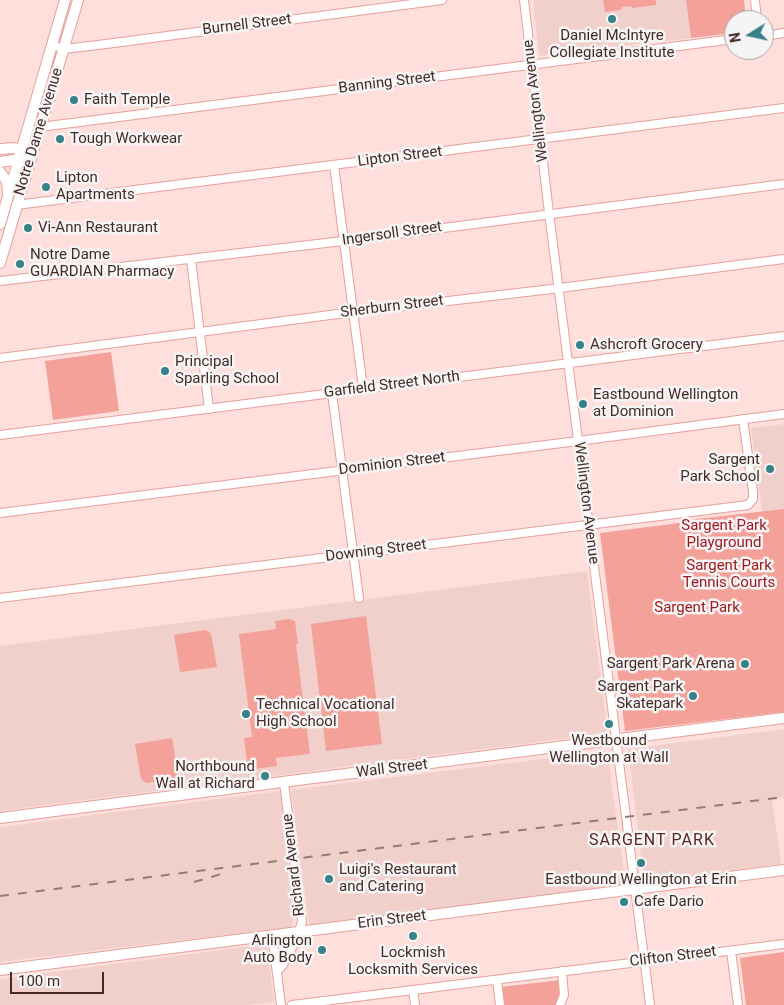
<!DOCTYPE html>
<html>
<head>
<meta charset="utf-8">
<style>
	body { margin:0 }
	#map { position:relative; width:784px; height:1005px; overflow:hidden; background:#fedfdc; font-family:Roboto,sans-serif }
	canvas { display:block }
	.north { position:absolute; left:724px; top:10px; width:50px; height:50px; box-sizing:border-box; background:#f5f5f5; border:1px solid #afa4a3; border-radius:50%; rotate:260deg; font-size:14px; font-weight:700; line-height:20px; text-align:center; color:#462a28 }
	.north::after { content:''; display:block; margin:auto; width:18px; height:22px; background:#398189; clip-path:polygon(50% 0,100% 100%,50% 72%,0 100%) }
	.scale { position:absolute; left:10px; top:972px; width:94px; height:22px; box-sizing:border-box; border:2px solid #462a28; border-top:0; padding-left:6px; font-size:15px; line-height:18px; white-space:nowrap; color:#462a28; -webkit-text-stroke:4px #f5f5f5; paint-order:stroke }
</style>
</head>
<body>
<div id="map">
<canvas width="784" height="1005"></canvas>
<div class="north">N</div>
<div class="scale">100 m</div>
</div>
<script>
const g = document.querySelector('canvas').getContext('2d');
g.lineJoin = 'round';
function paint(path, color) {
  g.fillStyle = color;
  g.fill(path, 'evenodd');
}
function poly(rows) {
  const path = new Path2D();
  for (const r of rows) {
    path.moveTo(r[0], r[1]);
    for (let i = 2; i < r.length; i += 2) path.lineTo(r[i], r[i + 1]);
  }
  return path;
}
function stroke(path, color, width, dash) {
  g.strokeStyle = color;
  g.lineWidth = width;
  g.lineCap = dash ? 'butt' : 'round';
  g.setLineDash(dash || []);
  g.stroke(path);
}
function write(font, color, halo, rows, align = 'center') {
  g.font = font + ' Roboto,sans-serif';
  g.lineWidth = 5;
  g.setLineDash([]);
  g.textBaseline = 'middle';
  g.strokeStyle = halo;
  g.fillStyle = color;
  for (const [text, x, y, turn = 0] of rows) {
    g.save();
    g.translate(x, y);
    g.rotate((+turn || 0) * Math.PI / 180);
    g.textAlign = isNaN(turn) ? turn : align;
    if (halo) g.strokeText(text, 0, 0);
    g.fillText(text, 0, 0);
    g.restore();
  }
}
paint(poly([
	[533,0,686,0,691,38,539,56],
	[784,424,784,510,762,513,751,428],
	[587,571,608,733,0,811,0,646],
	[784,729,784,797,772,799,781,864,644,881,628,749],
	[607,751,626,885,309,925,291,790],
	[280,791,294,914,292,927,0,962,0,827],
	[267,944,274,1002,248,1005,0,1005,0,979]
]), '#f1d0cc');
paint(poly([
	[603,0,656,0,656,5,632,8,631,6,622,7,620,10,605,12],
	[686,0,744,0,746,20,734,20,734,33,691,38],
	[111,352,119,411,53,420,45,361],
	[784,509,784,712,625,731,600,533,687,522,688,520],
	[366,616,382,744,326,751,311,624],
	[289,619,295,621,298,644,296,644,310,754,276,758,277,766,256,769,248,766,247,762,244,738,252,737,239,634,276,629,275,621],
	[205,630,210,632,212,638,217,667,180,672,174,635],
	[172,738,179,779,146,783,141,779,135,744],
	[784,952,784,1005,746,1005,740,958],
	[560,980,562,990,559,1001,555,1005,505,1005,503,1002,501,987]
]), '#f4a199');
const minor = poly([
	[524,0,549,213,650,1005],
	[755,0,757,20],
	[764,36,784,33],
	[52,45,64,49,106,44,442,0],
	[40,127,734,39],
	[334,165,363,388],
	[16,205,784,108],
	[191,259,209,409],
	[0,281,343,241,784,184],
	[0,358,353,312,552,289,784,259],
	[332,393,359,598],
	[0,435,784,336],
	[0,513,578,441,784,414],
	[0,598,748,505,753,499,753,492,743,419],
	[272,935,281,1005],
	[731,951,738,1005],
	[277,971,283,965,296,940,302,922,284,783],
	[497,980,500,1005],
	[413,990,415,1005],
	[292,1005,784,944],
	[560,1005,564,995,562,971]
]);
const major = poly([
	[0,149,14,148,26,151],
	[0,162,19,159,24,161],
	[0,172,7,181,8,193],
	[0,224,65,0],
	[0,263,78,0],
	[0,818,784,718],
	[0,970,784,870]
]);
stroke(minor, '#e69f99', 10);
stroke(major, '#e69f99', 12);
stroke(minor, '#fff', 8);
stroke(major, '#fff', 10);
stroke(poly([
	[194,882,228,872],
	[0,896,784,797]
]), '#977977', 2, [9, 9]);
for (const [x, y, r, color] of [
	[612,19,5,"#398189"],
	[74,100,5,"#398189"],
	[60,139,5,"#398189"],
	[46,187,5,"#398189"],
	[28,228,5,"#398189"],
	[20,264,5,"#398189"],
	[580,345,5,"#398189"],
	[165,371,5,"#398189"],
	[583,404,5,"#398189"],
	[770,469,5,"#398189"],
	[745,664,5,"#398189"],
	[693,696,5,"#398189"],
	[246,714,5,"#398189"],
	[609,724,5,"#398189"],
	[265,776,5,"#398189"],
	[641,863,5,"#398189"],
	[329,879,5,"#398189"],
	[624,902,5,"#398189"],
	[413,936,5,"#398189"],
	[322,950,5,"#398189"]
]) {
  const dot = new Path2D();
  dot.arc(x, y, r, 0, 2 * Math.PI);
  g.fillStyle = color;
  g.fill(dot);
  stroke(dot, '#f5f5f5', 2);
}
write('15px', '#462a28', '#f5f5f5', [
	["Burnell Street",247,25,-7],
	["Banning Street",387,83,-7],
	["Wellington Avenue",536,101,-97],
	["Notre Dame Avenue",39,132,-73],
	["Lipton Street",400,157,-7],
	["Ingersoll Street",392,234,-8],
	["Sherburn Street",392,307,-7],
	["Garfield Street North",392,385,-7],
	["Dominion Street",392,464,-7],
	["Wellington Avenue",586,503,83],
	["Downing Street",376,551,-7],
	["Wall Street",392,769,-7],
	["Richard Avenue",294,865,-97],
	["Erin Street",392,920,-7],
	["Clifton Street",673,957,-7]
]);
write('15px', '#462a28', '#f5f5f5', [
	["Daniel McIntyre",612,36,"center"],
	["Collegiate Institute",612,53,"center"],
	["Faith Temple",84,100],
	["Tough Workwear",70,139],
	["Lipton",56,178],
	["Apartments",56,195],
	["Vi-Ann Restaurant",38,228],
	["Notre Dame",30,255],
	["GUARDIAN Pharmacy",30,272],
	["Ashcroft Grocery",590,345],
	["Principal",175,362],
	["Sparling School",175,379],
	["Eastbound Wellington",593,395],
	["at Dominion",593,412],
	["Sargent",760,460,"right"],
	["Park School",760,477,"right"],
	["Sargent Park Arena",735,664,"right"],
	["Sargent Park",683,687,"right"],
	["Skatepark",683,704,"right"],
	["Technical Vocational",256,705],
	["High School",256,722],
	["Westbound",609,741,"center"],
	["Wellington at Wall",609,758,"center"],
	["Northbound",255,767,"right"],
	["Wall at Richard",255,784,"right"],
	["Luigi's Restaurant",339,870],
	["and Catering",339,887],
	["Eastbound Wellington at Erin",641,880,"center"],
	["Cafe Dario",634,902],
	["Arlington",312,941,"right"],
	["Auto Body",312,958,"right"],
	["Lockmish",413,953,"center"],
	["Locksmith Services",413,970,"center"]
], 'left');
write('15px', '#a2181f', '#f5f5f5', [
	["Sargent Park",724,526],
	["Playground",724,543],
	["Sargent Park",729,566],
	["Tennis Courts",729,583],
	["Sargent Park",697,608]
]);
g.letterSpacing = '1px';
write('16px', '#5d2421', '#f5f5f5', [
	["SARGENT PARK",652,841]
]);
g.letterSpacing = '0px';
</script>
</body>
</html>
